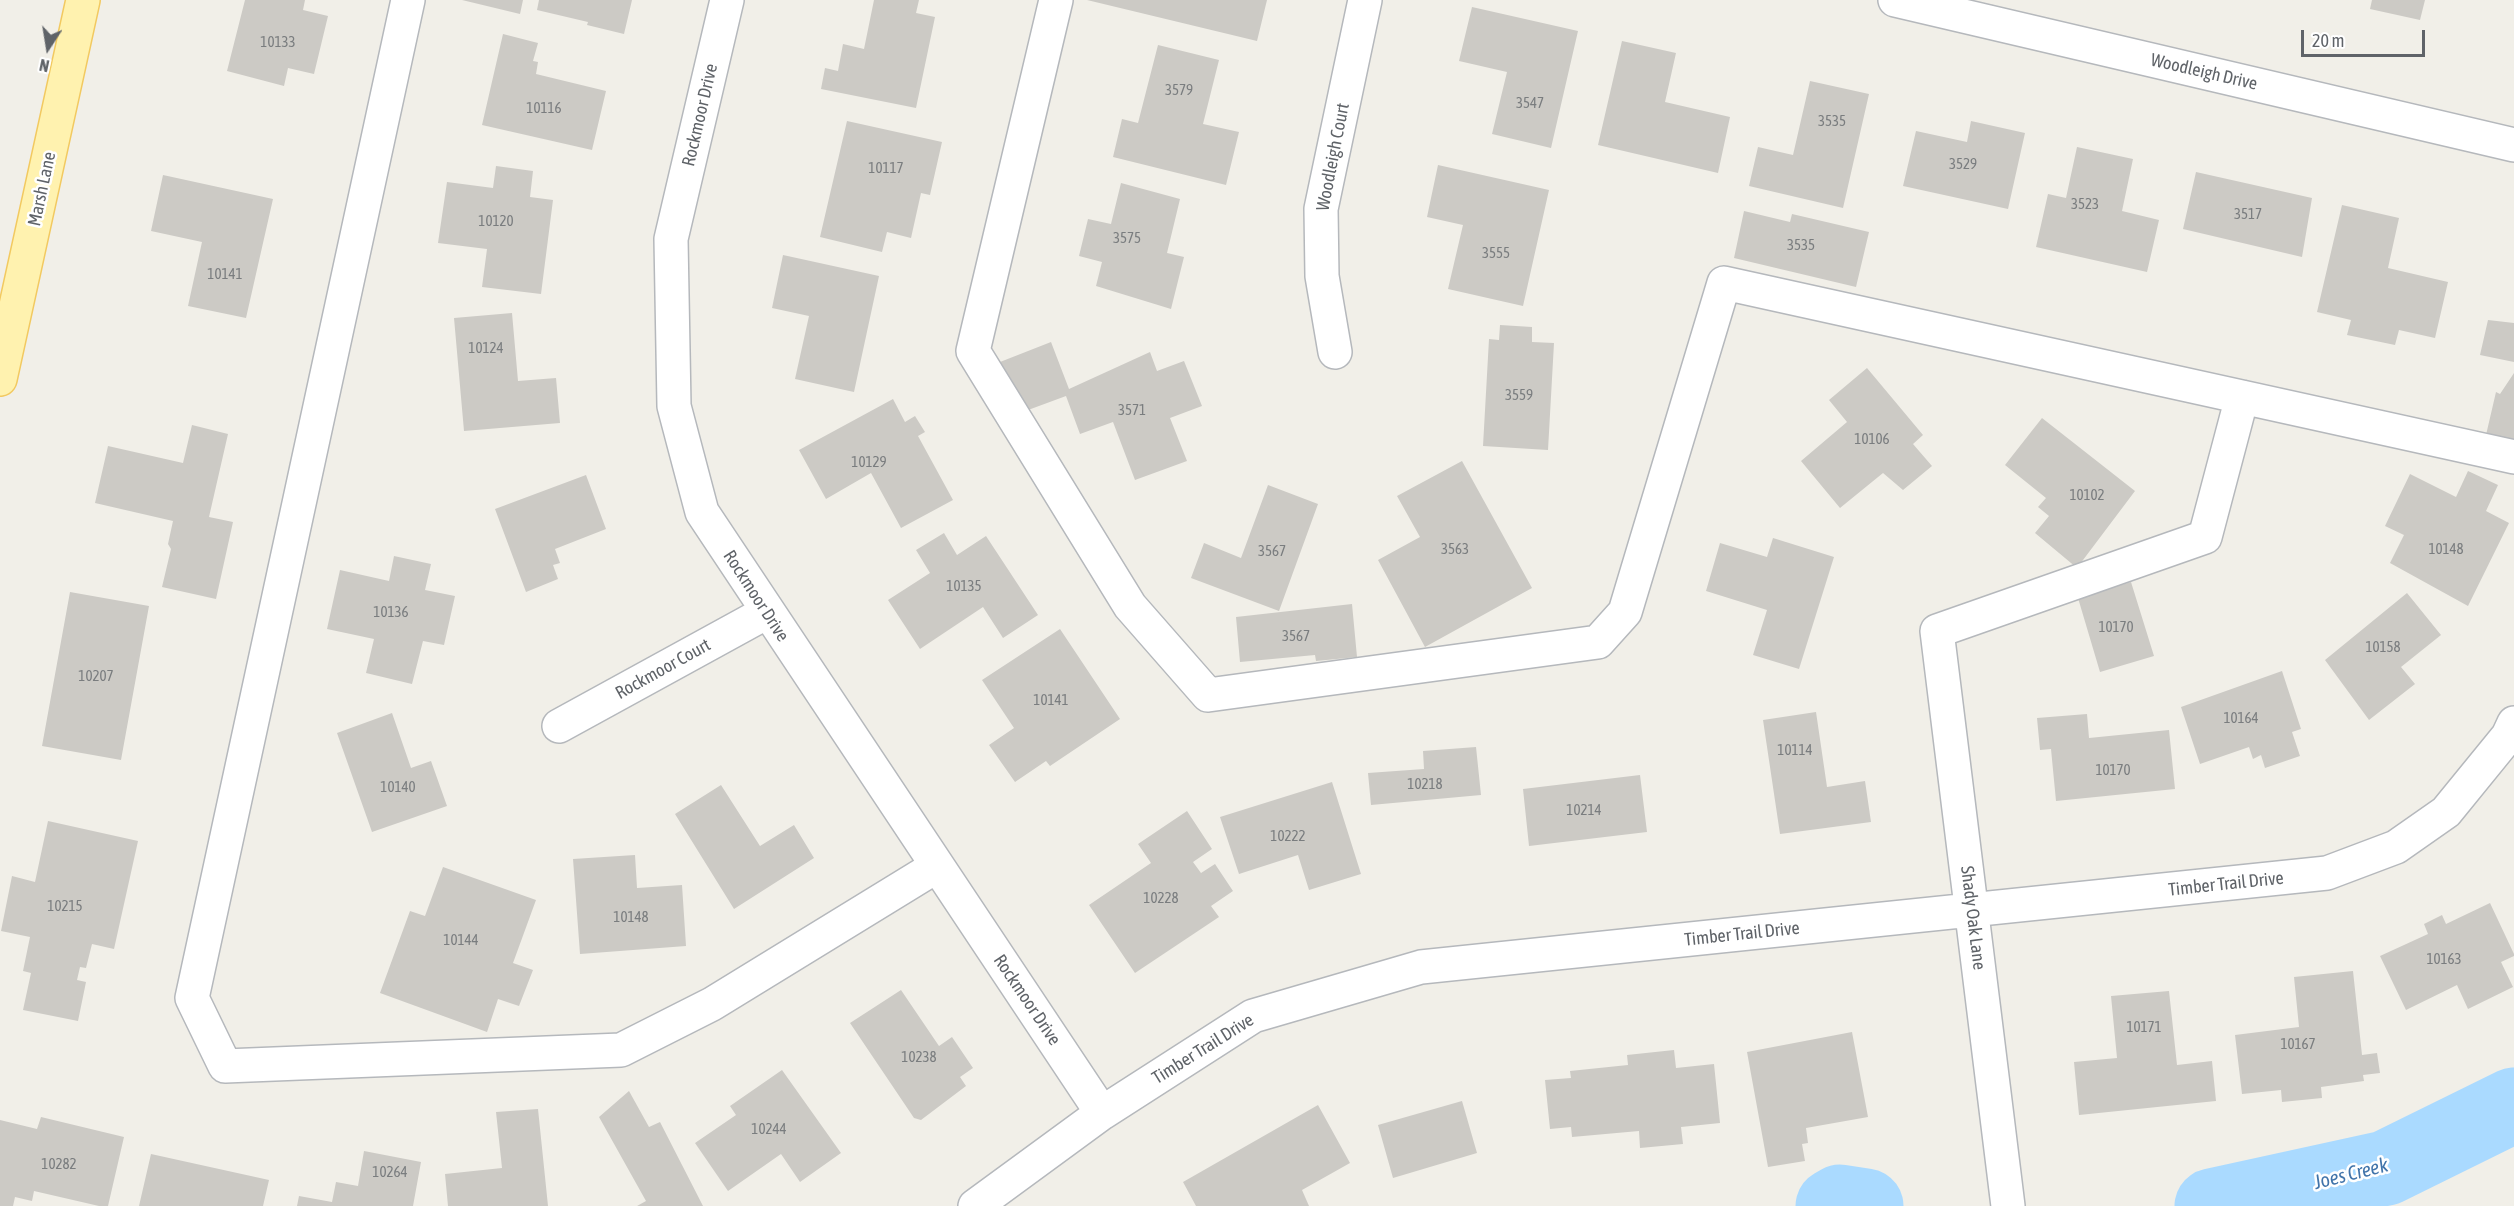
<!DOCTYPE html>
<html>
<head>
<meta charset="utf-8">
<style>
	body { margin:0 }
	#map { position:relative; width:2514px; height:1206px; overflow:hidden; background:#f1efe8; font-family:"Asap Condensed",sans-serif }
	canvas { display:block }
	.north { position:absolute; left:18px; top:18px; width:60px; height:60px; -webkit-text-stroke:4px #fff; paint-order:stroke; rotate:192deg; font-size:16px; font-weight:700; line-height:24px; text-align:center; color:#5f6368 }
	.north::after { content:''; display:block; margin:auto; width:21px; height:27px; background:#5f6368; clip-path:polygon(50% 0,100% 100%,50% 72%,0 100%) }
	.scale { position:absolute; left:2301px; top:30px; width:124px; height:27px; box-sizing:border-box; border:3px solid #5f6368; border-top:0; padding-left:8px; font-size:18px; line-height:21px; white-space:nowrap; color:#5f6368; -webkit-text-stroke:4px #fff; paint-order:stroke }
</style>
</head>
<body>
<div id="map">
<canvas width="2514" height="1206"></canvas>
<div class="north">N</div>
<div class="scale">20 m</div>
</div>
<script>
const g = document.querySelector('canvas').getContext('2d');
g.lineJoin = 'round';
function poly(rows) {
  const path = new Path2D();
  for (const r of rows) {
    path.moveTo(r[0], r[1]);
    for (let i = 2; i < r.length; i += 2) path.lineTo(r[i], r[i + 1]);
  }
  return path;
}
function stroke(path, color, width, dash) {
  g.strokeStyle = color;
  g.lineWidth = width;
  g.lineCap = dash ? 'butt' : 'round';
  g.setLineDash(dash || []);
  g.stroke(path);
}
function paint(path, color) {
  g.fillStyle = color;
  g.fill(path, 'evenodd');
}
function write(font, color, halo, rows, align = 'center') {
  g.font = font + ' "Asap Condensed",sans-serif';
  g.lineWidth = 5;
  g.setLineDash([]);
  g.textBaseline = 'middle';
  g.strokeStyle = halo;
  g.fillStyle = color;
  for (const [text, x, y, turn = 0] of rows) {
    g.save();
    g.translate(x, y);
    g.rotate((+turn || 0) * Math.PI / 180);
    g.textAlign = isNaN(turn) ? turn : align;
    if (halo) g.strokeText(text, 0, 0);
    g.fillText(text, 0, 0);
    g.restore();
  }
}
stroke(poly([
	[1833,1206,1840,1202,1866,1206],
	[2212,1206,2386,1168,2514,1105]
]), '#aadaff', 75);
paint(poly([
	[245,0,305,0,303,10,328,16,314,74,288,68,284,86,227,71],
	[462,0,523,0,520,14],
	[539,0,632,0,624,34,587,25,588,22,537,10],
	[874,0,919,0,916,13,935,17,916,108,821,89,825,68,838,71,843,44,864,49],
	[1087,0,1267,0,1257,41],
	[2372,0,2425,0,2420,20,2370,9],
	[1472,7,1578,31,1551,148,1492,134,1507,72,1459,61],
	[503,34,538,43,533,61,538,62,536,74,606,91,592,150,482,125],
	[1622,41,1676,53,1665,102,1730,117,1718,173,1598,145],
	[1158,45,1219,60,1203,124,1239,132,1226,185,1113,157,1122,119,1138,123],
	[1810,81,1869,94,1843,208,1749,186,1758,147,1793,155],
	[847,121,942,142,930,195,921,193,911,238,887,232,882,252,820,237],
	[1971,121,2025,133,2008,209,1903,186,1916,131,1967,142],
	[2077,147,2133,159,2122,211,2159,220,2147,272,2036,247,2048,194,2066,198],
	[1438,165,1549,190,1523,306,1448,289,1463,225,1427,217],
	[496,166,533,171,530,197,553,200,541,294,482,287,487,249,438,243,447,182,493,188],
	[2196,172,2312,198,2302,257,2183,229],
	[163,175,273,199,246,318,188,306,202,242,151,231],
	[1121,183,1180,199,1167,253,1184,257,1171,309,1096,286,1102,262,1079,256,1088,219,1111,224],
	[2342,205,2399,218,2388,268,2448,282,2435,338,2399,330,2395,345,2347,335,2351,320,2317,312],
	[1744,211,1790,222,1792,214,1869,232,1856,287,1734,258],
	[783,255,879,276,854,392,795,379,809,316,772,308],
	[512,313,518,381,556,378,560,423,464,431,454,318],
	[2488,320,2514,323,2514,362,2480,355],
	[1500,325,1532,327,1532,342,1554,343,1548,450,1483,446,1489,339,1499,340],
	[1051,342,1069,389,1150,352,1157,371,1184,361,1202,406,1170,418,1187,461,1135,480,1113,422,1080,434,1066,396,1020,413,1000,362],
	[1867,368,1923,435,1913,444,1932,466,1903,490,1883,473,1840,508,1801,461,1847,422,1829,400],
	[2514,373,2514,442,2486,435,2496,392,2500,394],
	[893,399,905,422,915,416,925,432,918,436,953,500,901,528,871,473,826,499,799,450],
	[2042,418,2135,491,2077,568,2035,533,2049,516,2038,507,2046,498,2005,465],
	[192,425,228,434,209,517,233,522,216,599,162,587,171,549,168,544,173,521,95,503,108,446,183,463],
	[1462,461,1532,588,1425,647,1378,560,1420,537,1397,496],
	[2468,471,2498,485,2486,511,2509,523,2468,606,2390,563,2404,535,2385,526,2410,474,2456,497],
	[586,475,606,529,555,549,560,563,553,565,558,579,526,592,495,509],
	[1268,485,1318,504,1279,611,1191,578,1204,543,1241,558],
	[944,533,957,555,986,536,1038,615,1003,638,983,607,920,649,888,600,930,573,916,550],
	[1773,538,1834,557,1799,669,1753,655,1767,610,1706,591,1720,543,1767,557],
	[394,556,431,564,425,590,455,596,444,645,423,641,412,684,366,673,374,639,327,629,340,570,389,581],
	[2131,582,2154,656,2100,672,2078,598],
	[70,592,149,606,121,760,42,746],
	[2407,593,2441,635,2401,667,2415,684,2369,720,2325,660],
	[1352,604,1357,657,1316,661,1315,655,1240,662,1236,617],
	[1060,629,1120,719,1050,766,1046,761,1015,782,989,745,1014,728,982,680],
	[2282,671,2301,729,2292,732,2300,756,2265,768,2261,755,2253,759,2249,747,2200,764,2181,707],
	[1816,712,1827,787,1865,781,1871,822,1780,834,1763,720],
	[392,713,411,768,431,761,447,806,372,832,337,733],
	[2087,714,2089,738,2169,730,2175,789,2056,801,2051,749,2040,750,2037,718],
	[1476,747,1481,795,1371,805,1368,773,1424,769,1423,751],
	[1640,775,1647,832,1529,846,1523,789],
	[1332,782,1361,874,1309,890,1298,855,1239,874,1220,817],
	[721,785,760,846,794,825,814,858,734,909,675,814],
	[1187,811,1212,849,1193,862,1201,873,1215,864,1233,891,1211,906,1219,917,1135,973,1089,905,1151,863,1138,844],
	[48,821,138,841,114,949,92,944,86,968,80,967,77,980,86,982,78,1021,23,1010,31,973,23,971,30,937,1,931,12,876,35,882],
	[635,855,637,888,682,885,686,946,580,954,573,859],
	[443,867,536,900,513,963,533,970,519,1006,498,999,487,1032,380,993,410,911,425,916],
	[2490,903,2514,954,2514,956,2501,962,2513,987,2468,1009,2457,985,2406,1010,2380,956,2428,934,2424,924,2442,915,2446,924],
	[2353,971,2362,1055,2377,1053,2380,1073,2363,1075,2364,1081,2321,1087,2322,1098,2282,1102,2281,1090,2242,1094,2235,1035,2299,1027,2294,977],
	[901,990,939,1046,952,1037,973,1068,960,1077,966,1086,921,1120,914,1118,850,1023],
	[2169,991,2177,1065,2212,1061,2216,1101,2079,1115,2074,1062,2117,1058,2111,996],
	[1852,1032,1868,1117,1806,1128,1808,1143,1802,1144,1805,1161,1768,1167,1747,1052],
	[1674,1050,1676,1068,1714,1064,1720,1123,1681,1127,1683,1144,1640,1148,1639,1131,1572,1137,1571,1127,1550,1129,1545,1080,1571,1078,1570,1071,1628,1065,1627,1055],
	[782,1070,841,1153,800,1182,781,1154,728,1191,695,1143,736,1115,730,1106],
	[629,1091,649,1127,660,1122,703,1206,637,1206,646,1201,599,1117],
	[1462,1101,1477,1153,1393,1178,1378,1125],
	[1318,1105,1350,1163,1302,1190,1309,1206,1196,1206,1183,1182],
	[538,1109,548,1206,448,1206,445,1174,502,1168,496,1112],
	[41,1117,124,1137,108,1206,99,1206,34,1191,32,1201,15,1197,13,1206,0,1206,0,1120,37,1129],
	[364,1151,421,1162,413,1206,297,1206,299,1196,332,1202,336,1182,358,1186],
	[151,1154,269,1180,263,1206,139,1206]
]), '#cccac5');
const minor = poly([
	[408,0,192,998,225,1066,621,1050,712,1004,937,866],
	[727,0,671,239,674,406,702,512,1102,1113],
	[1056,0,973,351,1130,606,1208,695,1598,642,1625,612,1724,283,2514,457],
	[1895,0,2514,145],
	[1335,352,1322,276,1321,209,1365,0],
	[559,726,767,612],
	[975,1206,1102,1113,1253,1016,1421,967,2327,873,2396,847,2446,812,2508,736,2514,723],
	[2008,1206,1937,631,2205,537,2242,397]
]);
const major = poly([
	[0,379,83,0]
]);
stroke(minor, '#b5b8bc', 36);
stroke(major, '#f2c960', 36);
stroke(minor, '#fff', 33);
stroke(major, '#fff2af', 33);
write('15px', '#7a7d7f', null, [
	["10133",278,42],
	["3579",1179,90],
	["3547",1530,103],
	["10116",544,108],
	["3535",1832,121],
	["3529",1963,164],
	["10117",886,168],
	["3523",2085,204],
	["3517",2248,214],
	["10120",496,221],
	["3575",1127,238],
	["3535",1801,245],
	["3555",1496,253],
	["10141",225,274],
	["10124",486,348],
	["3559",1519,395],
	["3571",1132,410],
	["10106",1872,439],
	["10129",869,462],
	["10102",2087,495],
	["3563",1455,549],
	["10148",2446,549],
	["3567",1272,551],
	["10135",964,586],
	["10136",391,612],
	["10170",2116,627],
	["3567",1296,636],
	["10158",2383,647],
	["10207",96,676],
	["10141",1051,700],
	["10164",2241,718],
	["10114",1795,750],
	["10170",2113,770],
	["10218",1425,784],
	["10140",398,787],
	["10214",1584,810],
	["10222",1288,836],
	["10228",1161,898],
	["10215",65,906],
	["10148",631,917],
	["10144",461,940],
	["10163",2444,959],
	["10171",2144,1027],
	["10167",2298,1044],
	["10238",919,1057],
	["10244",769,1129],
	["10282",59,1164],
	["10264",390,1172]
]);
write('18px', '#5f6368', '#fff', [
	["Woodleigh Drive",2204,72,13],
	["Rockmoor Drive",700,115,-77],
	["Woodleigh Court",1333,157,-79],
	["Marsh Lane",42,189,-78],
	["Rockmoor Drive",756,596,57],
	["Rockmoor Court",663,669,-29],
	["Timber Trail Drive",2226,884,-6],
	["Shady Oak Lane",1973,918,83],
	["Timber Trail Drive",1742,934,-6],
	["Rockmoor Drive",1027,1000,56],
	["Timber Trail Drive",1203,1049,-32]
]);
write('italic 20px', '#4174aa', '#fff', [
	["Joes Creek",2351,1174,-14]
]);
</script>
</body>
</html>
